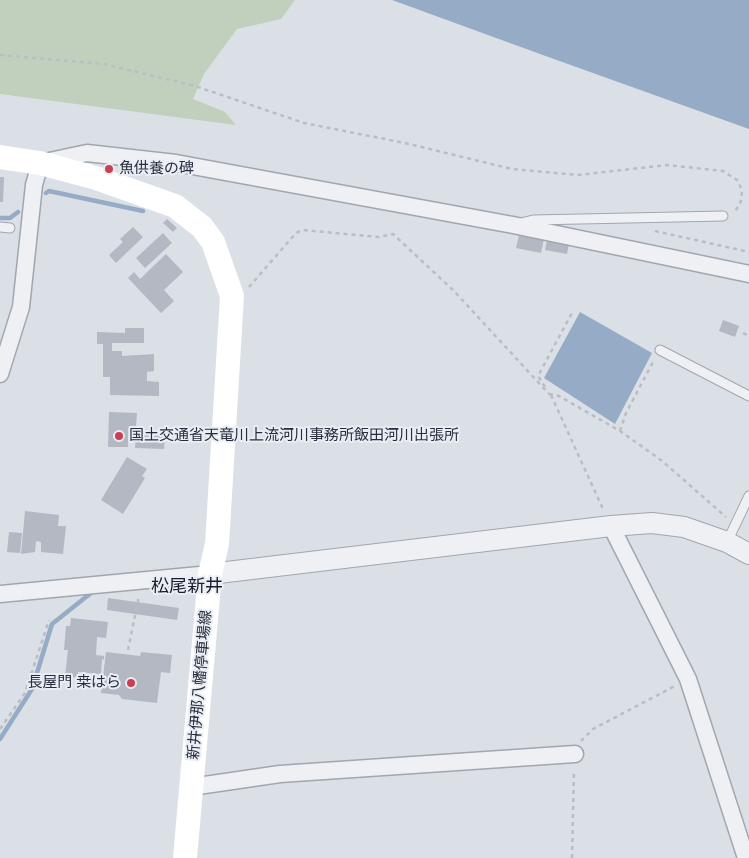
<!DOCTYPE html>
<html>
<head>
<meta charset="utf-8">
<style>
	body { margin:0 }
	canvas { display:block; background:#dbdfe6 }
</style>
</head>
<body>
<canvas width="749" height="858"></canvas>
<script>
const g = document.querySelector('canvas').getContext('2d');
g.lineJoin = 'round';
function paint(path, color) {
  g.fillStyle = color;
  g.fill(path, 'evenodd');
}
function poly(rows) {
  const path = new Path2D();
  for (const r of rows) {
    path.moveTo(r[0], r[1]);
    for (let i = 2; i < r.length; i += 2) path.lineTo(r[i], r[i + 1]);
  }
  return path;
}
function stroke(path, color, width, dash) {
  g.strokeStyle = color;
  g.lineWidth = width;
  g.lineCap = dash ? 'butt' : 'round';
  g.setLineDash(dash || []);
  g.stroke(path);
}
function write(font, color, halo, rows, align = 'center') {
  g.font = font + ' Figtree,"Noto Sans JP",sans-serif';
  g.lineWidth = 4;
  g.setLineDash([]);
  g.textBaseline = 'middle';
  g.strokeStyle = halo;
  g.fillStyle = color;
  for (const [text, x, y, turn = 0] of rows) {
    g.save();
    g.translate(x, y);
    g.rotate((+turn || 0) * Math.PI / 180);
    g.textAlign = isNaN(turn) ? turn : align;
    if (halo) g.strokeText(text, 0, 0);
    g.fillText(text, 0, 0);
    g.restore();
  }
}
paint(poly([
	[0,0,295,0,281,19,237,29,204,74,193,99,225,112,236,125,0,94]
]), '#c1d0bc');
paint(poly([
	[392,0,749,0,749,129,540,54],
	[580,312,652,353,615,424,544,378]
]), '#96acc6');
stroke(poly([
	[46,193,49,191,143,211],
	[0,218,10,218,18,212],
	[0,739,32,689,52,624,91,593]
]), '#96acc6', 4.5);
paint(poly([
	[0,177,4,177,3,202,0,202],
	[167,219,177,228,173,232,163,223],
	[133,227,143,237,116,263,109,255,123,242,120,239],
	[163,233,172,243,145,268,136,258],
	[519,235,544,239,541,253,516,248],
	[547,240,569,244,567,254,545,250],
	[166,254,183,272,164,290,174,301,161,313,128,278,134,272,140,279],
	[723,320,739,326,735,337,719,331],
	[125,328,144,328,144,343,112,343,112,351,122,351,122,356,154,354,154,371,147,372,147,381,159,382,159,396,110,395,110,377,103,377,103,344,97,344,97,332,125,333],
	[109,412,137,413,136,426,129,426,128,447,108,447],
	[136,435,165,436,164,449,135,448],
	[127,457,147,469,142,476,145,478,123,514,101,500],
	[25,511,59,515,58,526,66,526,63,554,41,552,41,542,36,541,35,552,21,554],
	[9,532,22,533,20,553,7,552],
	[108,598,179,608,177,620,107,610],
	[71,618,108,622,106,638,97,637,96,655,104,656,104,660,102,659,101,674,78,672,78,678,65,676,68,650,64,650,66,626,70,626],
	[106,652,140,656,141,652,172,655,170,673,161,672,157,703,122,699,119,695,101,693]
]), '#b3b8c2');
const service = poly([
	[521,223,533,220,723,216],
	[0,227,10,228],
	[660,350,749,396],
	[727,542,749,496]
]);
const minor = poly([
	[0,374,21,307,34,185,40,163,87,153,176,163,513,225,749,274],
	[611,526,688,679,746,858],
	[0,594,210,574],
	[191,787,280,774,575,754]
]);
const tertiary = poly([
	[210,574,611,526,652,523,684,527,727,542,749,554]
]);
stroke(service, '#a1a6b0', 11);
stroke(minor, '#a1a6b0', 19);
stroke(tertiary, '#a1a6b0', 22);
stroke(poly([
	[0,55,104,64,195,86,304,123,405,143,512,169,578,175,667,165,723,171,737,180,742,190,741,201,735,212],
	[655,231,749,252],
	[249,287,296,233,302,230,379,237,393,234,454,291,549,394],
	[743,333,749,336],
	[545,387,538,376,573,311],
	[549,394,559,396,620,431,661,460,726,517],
	[551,395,603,509],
	[620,431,626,413,654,360],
	[128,650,139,596],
	[0,729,25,693,49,620],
	[581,741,593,729,675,686],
	[572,858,574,770]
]), '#babdc4', 2.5, [4, 4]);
stroke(service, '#eef0f4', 9);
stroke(minor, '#eef0f4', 16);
stroke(tertiary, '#eef0f4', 20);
stroke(poly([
	[0,157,40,163,96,178,175,206,202,227,213,242,232,296,217,544,210,574,185,858]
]), '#fff', 24);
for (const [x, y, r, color] of [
	[109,169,5,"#cd3e51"],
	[119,436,5,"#cd3e51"],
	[131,683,5,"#cd3e51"]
]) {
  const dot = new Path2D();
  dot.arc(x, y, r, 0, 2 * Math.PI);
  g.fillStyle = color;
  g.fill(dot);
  stroke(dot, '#eaeef4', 2);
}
write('15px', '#262d3c', '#eaeef4', [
	["魚供養の碑",119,169],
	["国土交通省天竜川上流河川事務所飯田河川出張所",129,436],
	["長屋門 桒はら",121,683,"right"]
], 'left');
write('15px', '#262d3c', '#eaeef4', [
	["新井伊那八幡停車場線",200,685,-85]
]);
write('18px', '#181e2c', '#eaeef4', [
	["松尾新井",187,587]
]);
</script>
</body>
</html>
